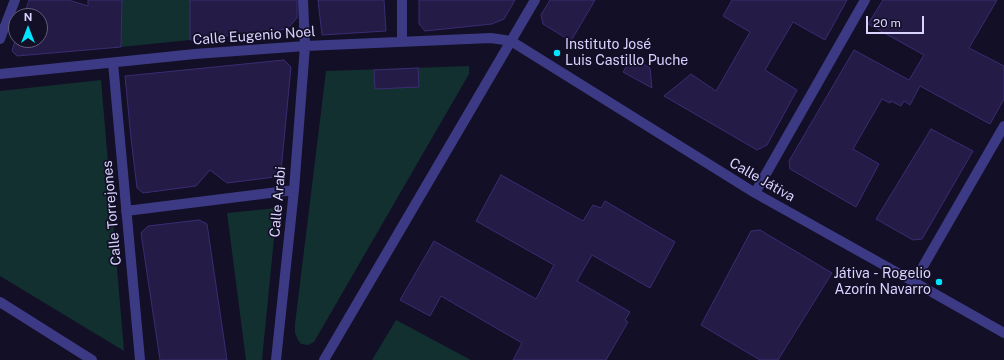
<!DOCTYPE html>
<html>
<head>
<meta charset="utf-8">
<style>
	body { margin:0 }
	#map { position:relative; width:1004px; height:360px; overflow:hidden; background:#130f26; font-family:"Public Sans",sans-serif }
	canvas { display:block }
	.north { position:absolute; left:8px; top:8px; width:40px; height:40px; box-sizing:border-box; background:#130f26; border:1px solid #625e7d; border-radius:50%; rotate:0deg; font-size:11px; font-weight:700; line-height:16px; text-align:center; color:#d9d4ff }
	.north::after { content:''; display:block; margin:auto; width:14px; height:18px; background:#00e5ff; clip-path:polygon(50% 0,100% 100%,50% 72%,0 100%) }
	.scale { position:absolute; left:866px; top:16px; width:58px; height:18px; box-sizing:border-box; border:2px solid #d9d4ff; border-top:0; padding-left:5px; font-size:12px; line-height:14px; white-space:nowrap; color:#d9d4ff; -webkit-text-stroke:3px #130f26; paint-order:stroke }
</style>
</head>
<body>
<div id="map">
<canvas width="1004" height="360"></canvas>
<div class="north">N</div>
<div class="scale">20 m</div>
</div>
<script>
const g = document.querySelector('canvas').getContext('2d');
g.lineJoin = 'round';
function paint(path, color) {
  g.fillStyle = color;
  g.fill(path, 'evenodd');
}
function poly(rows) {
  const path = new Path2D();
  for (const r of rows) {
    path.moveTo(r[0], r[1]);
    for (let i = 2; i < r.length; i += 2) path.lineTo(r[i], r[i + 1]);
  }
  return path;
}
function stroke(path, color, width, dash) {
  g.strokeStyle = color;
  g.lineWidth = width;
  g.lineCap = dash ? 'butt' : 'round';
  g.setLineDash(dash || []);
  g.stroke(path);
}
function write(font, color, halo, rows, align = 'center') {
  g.font = font + ' "Public Sans",sans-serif';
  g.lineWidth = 3.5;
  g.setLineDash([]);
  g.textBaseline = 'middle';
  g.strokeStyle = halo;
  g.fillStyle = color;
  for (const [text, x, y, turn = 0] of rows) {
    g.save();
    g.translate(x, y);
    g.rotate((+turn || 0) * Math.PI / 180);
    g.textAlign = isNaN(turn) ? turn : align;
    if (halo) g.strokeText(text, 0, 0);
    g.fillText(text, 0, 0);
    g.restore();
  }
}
paint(poly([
	[122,0,190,0,190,40,121,47],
	[469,66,469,74,314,342,308,345,301,344,298,340,295,333,295,324,326,71],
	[101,80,124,351,0,276,0,91],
	[277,208,262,360,246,360,227,213],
	[396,320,471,360,372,360]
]), '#12302f');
const building = poly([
	[29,0,68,0,88,6,88,0,122,0,121,47,17,56,12,51,16,37,16,40,40,40,40,16,24,16,29,0],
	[190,0,297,0,297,18,287,29,190,40,190,0],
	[318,0,384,0,386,31,322,35,318,0],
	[419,0,515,0,504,19,492,24,425,31,419,24,419,0],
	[550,0,595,0,571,41,543,24,541,15,550,0],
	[732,0,847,0,825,40,793,22,765,70,797,90,767,145,757,150,664,96,691,74,716,91,750,32,723,16,732,0],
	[883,0,997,0,969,48,1004,66,1004,99,990,124,920,86,910,105,904,101,901,106,891,101,890,103,882,99,853,149,879,164,856,207,790,169,789,161,854,50,909,80,924,55,868,24,883,0],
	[632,57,650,68,652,88,623,72,632,57],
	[284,60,291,67,281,171,275,177,227,183,210,170,196,186,143,193,137,188,131,138,125,76,284,60],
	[418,68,419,87,375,89,374,70,418,68],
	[931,129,973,151,922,239,913,240,876,219,931,129],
	[501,175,583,221,593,205,601,208,605,201,675,242,650,288,592,255,577,281,630,312,625,320,628,322,606,360,513,360,522,343,441,296,430,316,400,300,434,241,536,299,554,265,476,221,501,175],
	[199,220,207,224,227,360,160,360,141,233,148,226,199,220],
	[760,230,832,273,778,360,760,360,701,325,751,231,760,230]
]);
paint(building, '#241b47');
stroke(building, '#3b2d73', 1);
stroke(poly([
	[0,39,15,0],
	[402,41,402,0],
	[113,63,140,360],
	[0,74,195,54,305,46,491,38,511,41,755,193,914,282,1004,333],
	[755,193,865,0],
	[126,211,294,190],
	[914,282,1004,126],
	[0,302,92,360],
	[276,360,294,190,305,46,303,0],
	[324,360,535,0]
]), '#3d3a85', 10);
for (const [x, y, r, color] of [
	[557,53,4,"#00e5ff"],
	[939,282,4,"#00e5ff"]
]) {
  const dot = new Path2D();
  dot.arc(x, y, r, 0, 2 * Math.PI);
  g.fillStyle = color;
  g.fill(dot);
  stroke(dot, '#130f26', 1.5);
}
write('14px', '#d9d4ff', '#130f26', [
	["Calle Eugenio Noel",254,36,-4],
	["Calle Játiva",762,180,30],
	["Calle Arabi",278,202,-85],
	["Calle Torrejones",112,213,-95]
]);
write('14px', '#d9d4ff', '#130f26', [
	["Instituto José",565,45],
	["Luis Castillo Puche",565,61],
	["Játiva - Rogelio",931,274,"right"],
	["Azorín Navarro",931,290,"right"]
], 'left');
</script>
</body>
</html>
